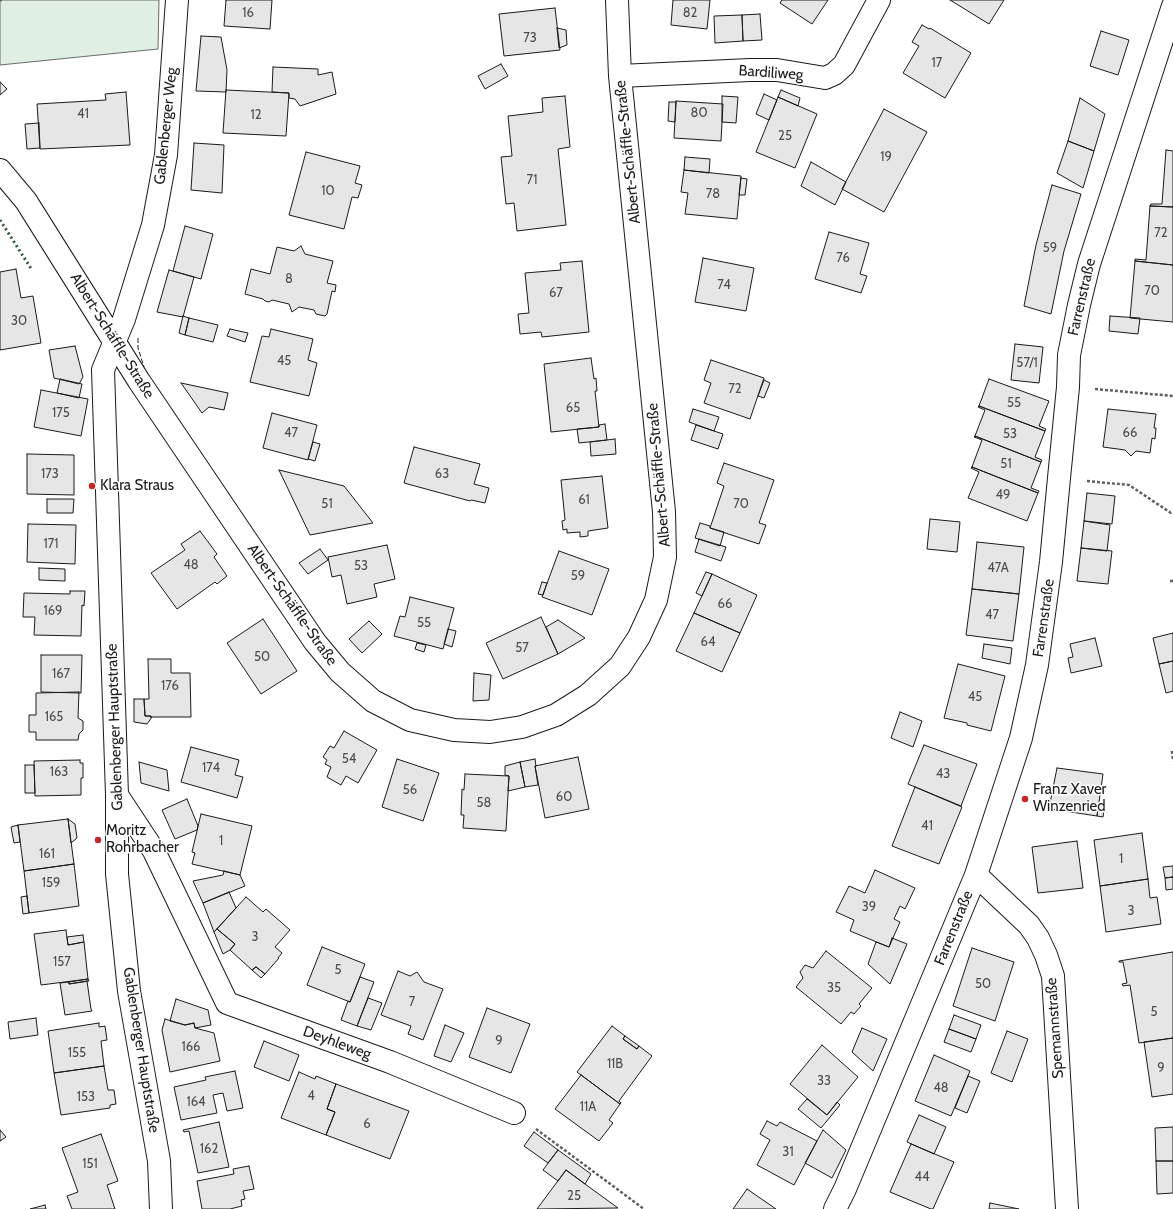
<!DOCTYPE html>
<html>
<head>
<meta charset="utf-8">
<style>
	body { margin:0 }
	canvas { display:block; background:#fff }
</style>
</head>
<body>
<canvas width="1173" height="1209"></canvas>
<script>
const g = document.querySelector('canvas').getContext('2d');
g.lineJoin = 'round';
function paint(path, color) {
  g.fillStyle = color;
  g.fill(path, 'evenodd');
}
function poly(rows) {
  const path = new Path2D();
  for (const r of rows) {
    path.moveTo(r[0], r[1]);
    for (let i = 2; i < r.length; i += 2) path.lineTo(r[i], r[i + 1]);
  }
  return path;
}
function stroke(path, color, width, dash) {
  g.strokeStyle = color;
  g.lineWidth = width;
  g.lineCap = dash ? 'butt' : 'round';
  g.setLineDash(dash || []);
  g.stroke(path);
}
function write(font, color, halo, rows, align = 'center') {
  g.font = font + ' Cabin,sans-serif';
  g.lineWidth = 3;
  g.setLineDash([]);
  g.textBaseline = 'middle';
  g.strokeStyle = halo;
  g.fillStyle = color;
  for (const [text, x, y, turn = 0] of rows) {
    g.save();
    g.translate(x, y);
    g.rotate((+turn || 0) * Math.PI / 180);
    g.textAlign = isNaN(turn) ? turn : align;
    if (halo) g.strokeText(text, 0, 0);
    g.fillText(text, 0, 0);
    g.restore();
  }
}
const green = poly([
	[0,0,159,0,158,49,0,65,0,0]
]);
paint(green, '#e0efe3');
stroke(green, '#6a6a6a', 1);
const building = poly([
	[226,0,272,0,270,29,224,26,226,0],
	[673,0,710,0,707,29,671,25,673,0],
	[782,0,828,0,812,24,780,3,782,0],
	[950,0,1004,0,989,24,950,0],
	[555,8,560,50,504,56,499,14,555,8],
	[760,14,762,40,743,41,742,15,760,14],
	[742,15,743,41,715,43,714,16,742,15],
	[922,25,929,29,930,28,971,53,945,98,903,73,919,46,912,42,922,25],
	[557,28,566,30,567,45,559,48,557,28],
	[1101,31,1129,40,1118,75,1090,66,1101,31],
	[201,36,221,37,227,70,226,92,196,91,201,36],
	[501,64,508,76,485,89,478,76,501,64],
	[273,67,318,69,318,75,332,72,336,94,300,106,295,99,289,98,289,93,272,92,273,67],
	[0,82,7,89,0,95,0,82],
	[226,90,289,93,286,136,223,133,226,90],
	[781,90,800,98,798,106,778,97,781,90],
	[126,92,130,145,40,149,37,104,106,100,105,94,126,92],
	[764,94,777,100,769,120,756,114,764,94],
	[565,96,570,147,558,149,566,225,517,231,514,203,506,204,501,157,512,156,508,116,543,112,542,98,565,96],
	[722,96,738,97,736,123,722,122,722,96],
	[778,97,817,114,795,168,756,152,778,97],
	[1080,98,1105,114,1094,151,1068,141,1080,98],
	[676,101,723,104,721,141,674,138,676,101],
	[669,102,676,102,675,122,668,121,669,102],
	[884,109,927,132,884,212,842,189,884,109],
	[39,123,40,148,27,149,25,124,39,123],
	[1068,141,1094,151,1083,188,1057,173,1068,141],
	[194,143,224,145,222,193,191,190,194,143],
	[1166,150,1173,151,1173,207,1150,206,1151,204,1162,204,1166,150],
	[306,152,360,166,355,183,362,185,358,198,352,197,344,229,289,215,306,152],
	[685,157,710,159,709,173,684,170,685,157],
	[811,162,846,182,835,205,801,186,811,162],
	[684,170,741,176,737,219,685,214,688,193,681,192,684,170],
	[741,178,747,179,745,195,739,195,741,178],
	[1052,185,1081,194,1064,251,1051,314,1024,306,1036,245,1052,185],
	[1150,206,1173,207,1173,265,1135,261,1135,259,1146,260,1150,206],
	[185,226,213,234,201,279,173,271,185,226],
	[829,232,869,243,860,274,867,276,861,293,815,279,829,232],
	[301,246,305,254,333,261,327,283,336,285,335,292,332,291,327,314,325,316,316,314,314,310,299,307,292,312,289,304,272,300,269,302,265,301,263,299,245,294,251,269,270,274,277,247,294,251,301,246],
	[703,258,754,268,746,311,695,302,703,258],
	[582,261,589,332,542,337,541,332,520,334,518,314,529,313,525,273,561,270,560,263,582,261],
	[1135,261,1173,265,1173,322,1130,318,1135,261],
	[16,269,21,298,33,296,41,343,0,350,0,272,16,269],
	[169,270,194,277,183,317,157,312,169,270],
	[183,316,189,318,185,335,179,333,183,316],
	[1110,316,1140,318,1138,334,1109,331,1110,316],
	[189,318,218,325,213,342,185,335,189,318],
	[230,329,248,333,245,342,227,336,230,329],
	[271,329,313,339,308,360,317,363,309,396,250,382,262,336,269,337,271,329],
	[1015,344,1043,347,1039,383,1011,380,1015,344],
	[75,346,83,377,79,384,54,378,49,350,75,346],
	[591,358,594,379,596,378,597,391,595,391,599,427,551,432,544,364,591,358],
	[711,360,764,378,750,419,704,403,711,383,704,380,711,360],
	[60,379,82,384,79,398,57,393,60,379],
	[989,379,1049,401,1039,426,1046,429,1045,431,979,406,989,379],
	[764,380,770,383,764,398,758,396,764,380],
	[181,383,228,393,224,410,209,407,202,413,181,383],
	[41,390,88,399,81,436,34,427,41,390],
	[979,406,1045,431,1035,457,1042,460,1041,462,975,436,985,410,978,407,979,406],
	[693,409,719,417,714,431,689,422,693,409],
	[1108,409,1156,414,1154,428,1156,428,1155,439,1152,438,1150,453,1136,451,1131,456,1125,450,1103,447,1108,409],
	[272,413,317,425,308,460,263,448,272,413],
	[605,424,607,440,579,443,577,429,599,427,599,425,605,424],
	[696,425,723,434,718,449,691,440,696,425],
	[975,436,1041,462,1031,488,1039,491,1038,493,972,467,982,440,974,437,975,436],
	[615,439,616,454,591,456,590,442,615,439],
	[313,442,320,444,315,461,308,459,313,442],
	[414,447,480,464,474,484,489,488,485,503,471,500,470,501,404,483,414,447],
	[27,454,74,455,74,495,27,494,27,454],
	[724,463,774,480,759,523,766,525,759,544,710,528,724,486,717,483,724,463],
	[972,467,1038,493,1027,521,968,498,979,472,971,468,972,467],
	[279,470,344,486,373,523,310,535,279,470],
	[602,476,608,528,588,531,588,536,580,537,580,532,567,533,567,529,563,530,562,521,565,520,561,480,602,476],
	[1087,493,1115,496,1112,524,1084,521,1087,493],
	[47,499,74,499,73,513,47,513,47,499],
	[930,519,960,522,957,552,927,549,930,519],
	[1084,521,1110,525,1107,551,1081,548,1084,521],
	[700,523,710,526,710,528,724,532,720,546,695,538,700,523],
	[28,524,76,525,75,564,27,562,28,524],
	[200,531,217,554,214,557,227,576,217,584,215,582,177,609,151,573,185,550,181,544,200,531],
	[699,539,726,547,721,561,695,552,699,539],
	[977,542,1024,547,1019,594,972,589,977,542],
	[387,545,395,579,374,584,377,597,347,604,341,575,332,577,328,557,387,545],
	[1081,548,1112,551,1108,584,1077,581,1081,548],
	[320,549,328,560,308,574,299,563,320,549],
	[559,551,609,569,592,615,542,597,559,551],
	[39,568,65,569,65,581,39,580,39,568],
	[706,572,712,574,702,596,696,593,706,572],
	[712,574,757,595,740,633,694,613,712,574],
	[542,582,547,583,543,595,538,594,542,582],
	[972,589,1019,594,1013,641,966,635,972,589],
	[70,591,85,591,84,606,82,605,81,636,34,635,35,617,23,617,24,593,70,594,70,591],
	[410,597,454,608,443,649,394,636,400,616,405,617,410,597],
	[694,613,740,633,722,672,676,651,694,613],
	[541,617,558,654,503,679,486,643,541,617],
	[263,619,297,671,261,694,227,643,263,619],
	[558,620,585,638,558,654,546,627,558,620],
	[369,621,382,634,362,653,349,639,369,621],
	[448,629,456,631,452,647,444,644,448,629],
	[1173,633,1173,661,1159,664,1153,638,1173,633],
	[1095,638,1102,666,1071,673,1068,658,1073,657,1070,644,1095,638],
	[417,643,426,645,424,652,415,649,417,643],
	[984,644,1012,648,1010,664,982,658,984,644],
	[41,655,82,655,81,693,41,692,41,655],
	[148,659,171,659,171,673,190,673,191,717,150,717,151,716,145,716,144,699,149,699,148,659],
	[1173,661,1173,691,1166,693,1159,664,1173,661],
	[958,664,1005,676,991,731,967,725,967,723,944,718,958,664],
	[474,673,491,675,489,700,473,701,474,673],
	[79,692,78,718,83,721,83,730,79,734,78,740,36,740,36,732,29,732,29,715,36,715,36,693,79,692],
	[134,699,144,699,145,716,151,716,150,717,152,717,147,724,134,722,134,699],
	[900,712,922,721,913,747,891,738,900,712],
	[344,731,377,750,358,783,346,776,341,785,327,777,331,767,325,764,327,760,323,757,330,746,334,748,344,731],
	[924,745,977,764,961,806,908,784,924,745],
	[191,747,239,760,235,775,243,777,237,798,181,782,191,747],
	[578,757,589,809,545,818,535,766,578,757],
	[397,759,439,773,423,821,382,807,397,759],
	[535,759,536,766,535,766,538,785,525,787,520,762,535,759],
	[80,760,80,763,83,763,83,778,81,778,81,795,35,796,34,761,80,760],
	[139,762,167,770,169,791,141,783,139,762],
	[520,762,525,787,508,791,509,776,505,775,505,766,520,762],
	[25,765,34,765,35,793,25,793,25,765],
	[1057,768,1103,774,1097,816,1051,809,1049,808,1057,768],
	[465,774,509,776,506,831,463,828,464,815,461,815,462,789,464,790,465,774],
	[915,787,962,807,939,864,892,846,915,787],
	[187,799,198,826,197,830,175,839,162,810,187,799],
	[1099,803,1105,804,1103,817,1097,816,1099,803],
	[201,814,252,826,240,875,192,864,195,853,192,852,201,814],
	[68,819,74,864,24,871,18,825,68,819],
	[68,819,75,824,77,838,71,843,68,819],
	[18,825,20,842,14,843,11,827,18,825],
	[1142,833,1148,879,1100,886,1094,840,1142,833],
	[1077,841,1083,888,1038,893,1032,847,1077,841],
	[74,864,79,906,29,913,24,871,74,864],
	[1173,866,1173,877,1165,878,1163,867,1173,866],
	[875,870,915,888,905,909,900,906,894,919,900,922,889,947,850,931,854,920,836,912,849,886,865,893,875,870],
	[224,871,240,875,245,886,203,903,193,881,223,875,224,871],
	[1173,877,1173,889,1166,890,1165,878,1173,877],
	[1148,879,1150,898,1157,897,1161,924,1106,932,1100,886,1148,879],
	[229,892,236,908,214,932,203,903,229,892],
	[27,896,29,913,23,914,21,897,27,896],
	[246,897,263,912,266,909,290,930,275,947,282,953,278,958,279,958,265,974,256,967,252,970,230,950,235,944,217,929,246,897],
	[217,929,235,944,230,950,223,954,214,932,217,929],
	[66,930,68,945,84,942,88,979,41,985,34,934,66,930],
	[83,935,84,942,68,945,67,937,83,935],
	[892,938,907,944,890,984,868,964,876,942,889,947,892,938],
	[322,947,365,964,350,1002,307,985,322,947],
	[972,948,1014,962,995,1021,953,1006,972,948],
	[826,951,872,988,859,1004,861,1006,854,1014,851,1012,841,1024,796,987,803,978,800,972,805,965,813,968,826,951],
	[1173,952,1173,1038,1139,1043,1130,985,1123,986,1122,984,1127,983,1123,962,1119,962,1119,961,1173,952],
	[256,967,265,974,261,978,252,970,256,967],
	[398,971,410,976,417,972,424,982,443,989,423,1040,408,1034,411,1026,381,1015,398,971],
	[360,977,374,982,357,1026,341,1020,348,1001,350,1002,360,977],
	[88,979,89,981,69,984,69,982,88,979],
	[87,981,91,1009,92,1011,65,1015,60,983,69,982,69,984,87,981],
	[368,998,382,1003,371,1030,357,1026,368,998],
	[176,999,208,1010,211,1025,195,1028,194,1023,185,1025,170,1021,176,999],
	[487,1008,530,1024,511,1073,469,1057,487,1008],
	[954,1015,981,1025,976,1039,949,1029,954,1015],
	[36,1018,38,1035,10,1039,8,1022,36,1018],
	[165,1019,185,1025,194,1023,195,1028,214,1033,220,1061,170,1072,162,1030,165,1019],
	[99,1023,99,1027,105,1026,107,1040,101,1041,104,1066,54,1073,48,1031,99,1023],
	[445,1025,464,1033,451,1062,434,1056,445,1025],
	[612,1026,625,1036,623,1039,637,1049,639,1046,652,1056,619,1101,621,1103,620,1104,577,1072,612,1026],
	[862,1028,887,1039,873,1071,852,1052,862,1028],
	[949,1029,976,1039,971,1052,944,1042,949,1029],
	[1007,1031,1028,1039,1012,1082,991,1073,1007,1031],
	[625,1036,639,1046,637,1049,623,1039,625,1036],
	[1173,1038,1173,1094,1152,1097,1144,1042,1173,1038],
	[264,1041,299,1055,289,1081,254,1067,264,1041],
	[822,1045,858,1077,827,1115,790,1084,822,1045],
	[934,1055,970,1071,951,1116,915,1101,934,1055],
	[104,1066,108,1090,114,1090,116,1104,110,1105,110,1108,61,1115,54,1073,104,1066],
	[235,1071,243,1108,227,1111,223,1093,213,1095,217,1113,181,1120,174,1087,206,1080,205,1077,235,1071],
	[299,1072,315,1079,316,1076,336,1084,327,1109,335,1112,326,1135,281,1118,299,1072],
	[581,1075,620,1104,609,1120,613,1123,599,1141,555,1109,581,1075],
	[968,1076,980,1081,967,1113,955,1108,968,1076],
	[336,1084,409,1111,390,1159,326,1135,335,1112,327,1109,336,1084],
	[807,1099,827,1115,837,1102,840,1105,821,1128,798,1109,807,1099],
	[919,1115,946,1127,934,1154,907,1142,919,1115],
	[767,1121,777,1126,780,1122,817,1141,794,1185,757,1165,770,1140,760,1134,767,1121],
	[219,1122,229,1167,198,1173,189,1131,184,1132,183,1130,219,1122],
	[1173,1127,1173,1161,1156,1161,1155,1128,1173,1127],
	[0,1130,6,1137,0,1141,0,1130],
	[823,1130,846,1150,832,1178,805,1163,823,1130],
	[534,1132,558,1150,548,1163,524,1146,534,1132],
	[101,1134,118,1181,107,1185,115,1209,72,1209,67,1196,78,1192,62,1148,101,1134],
	[911,1144,954,1162,933,1209,931,1209,890,1192,911,1144],
	[558,1150,591,1174,585,1184,566,1170,558,1181,543,1170,558,1150],
	[1156,1161,1173,1161,1173,1193,1157,1194,1156,1161],
	[249,1166,254,1189,243,1191,245,1199,241,1200,242,1206,230,1209,202,1209,197,1181,234,1174,233,1169,249,1166],
	[566,1170,585,1184,618,1208,537,1209,566,1170],
	[747,1189,776,1209,733,1209,747,1189],
	[990,1203,1019,1209,989,1209,990,1203],
	[45,1205,46,1209,30,1209,45,1205]
]);
paint(building, '#e6e6e6');
stroke(building, '#1a1a1a', 1);
const minor = poly([
	[620,76,750,70,777,70,825,78,834,74,844,65,879,0],
	[0,170,26,201,139,381,315,642,340,672,373,701,410,720,454,730,490,732,522,727,556,715,588,695,620,666,639,637,656,600,665,557,664,512,620,76,617,0],
	[117,795,154,851,227,1003,390,1062,514,1113],
	[976,875,1029,925,1038,938,1046,955,1053,976,1067,1209],
	[161,1209,159,1161,129,991,117,874,117,795,103,370,124,319,153,225,166,155,177,0],
	[835,1209,845,1189,976,875,1021,738,1037,665,1051,562,1059,478,1068,387,1069,355,1079,305,1089,264,1173,6]
]);
stroke(minor, '#1a1a1a', 24);
stroke(poly([
	[0,0,2,0],
	[1095,389,1173,396],
	[1087,481,1129,485,1171,513,1173,512],
	[1170,581,1173,581],
	[1172,751,1173,761],
	[536,1129,644,1209]
]), '#5f5f5f', 2.5, [3, 2]);
stroke(minor, '#fff', 22);
stroke(poly([
	[0,220,32,270]
]), '#2b5a34', 3, [2, 3]);
stroke(poly([
	[138,338,138,348,144,367]
]), '#1a1a1a', 1, [5, 2]);
for (const [x, y, r, color] of [
	[92,486,4,"#c62828"],
	[1025,799,4,"#c62828"],
	[98,840,4,"#c62828"]
]) {
  const dot = new Path2D();
  dot.arc(x, y, r, 0, 2 * Math.PI);
  g.fillStyle = color;
  g.fill(dot);
  stroke(dot, '#fff', 1.5);
}
write('13px', '#4d4d4d', null, [
	["16",248,13],
	["82",690,13],
	["73",530,38],
	["17",937,63],
	["80",699,113],
	["41",83,114],
	["12",256,115],
	["25",785,136],
	["19",886,157],
	["71",532,180],
	["10",328,191],
	["78",713,194],
	["72",1161,233],
	["59",1050,248],
	["76",843,258],
	["8",289,279],
	["74",724,285],
	["70",1152,291],
	["67",556,293],
	["30",19,321],
	["45",284,361],
	["57/1",1027,363],
	["72",735,389],
	["55",1014,403],
	["65",573,408],
	["175",61,413],
	["47",291,433],
	["66",1130,433],
	["53",1010,434],
	["51",1006,464],
	["173",50,474],
	["63",442,474],
	["49",1003,495],
	["61",584,500],
	["51",327,504],
	["70",741,504],
	["171",51,544],
	["48",191,565],
	["53",361,566],
	["47A",998,568],
	["59",578,576],
	["66",725,604],
	["169",53,611],
	["47",992,615],
	["55",424,623],
	["64",708,642],
	["57",522,648],
	["50",262,657],
	["167",61,674],
	["176",170,686],
	["45",975,697],
	["165",54,717],
	["54",349,759],
	["174",211,768],
	["163",59,772],
	["43",943,774],
	["56",410,790],
	["60",564,797],
	["58",484,803],
	["41",927,826],
	["1",221,841],
	["161",47,854],
	["1",1121,859],
	["159",51,883],
	["39",869,907],
	["3",1131,911],
	["3",255,937],
	["157",62,962],
	["5",338,970],
	["50",983,984],
	["35",834,988],
	["7",412,1002],
	["5",1154,1012],
	["9",499,1041],
	["166",191,1047],
	["155",77,1053],
	["11B",615,1064],
	["9",1161,1068],
	["33",824,1081],
	["48",941,1088],
	["4",311,1096],
	["153",86,1097],
	["164",196,1102],
	["11A",588,1107],
	["6",367,1124],
	["162",209,1149],
	["31",788,1152],
	["151",90,1164],
	["44",922,1177],
	["25",574,1196]
]);
write('15px', '#1a1a1a', '#fff', [
	["Bardiliweg",771,73,4],
	["Gablenberger Weg",166,126,-84],
	["Albert-Schäffle-Straße",628,152,-96],
	["Farrenstraße",1082,297,-77],
	["Albert-Schäffle-Straße",112,336,58],
	["Albert-Schäffle-Straße",659,475,-95],
	["Albert-Schäffle-Straße",292,605,55],
	["Farrenstraße",1044,618,-82],
	["Gablenberger Hauptstraße",115,727,-92],
	["Farrenstraße",954,928,-68],
	["Spemannstraße",1055,1028,-94],
	["Deyhleweg",337,1043,20],
	["Gablenberger Hauptstraße",141,1050,81]
]);
write('15px', '#1a1a1a', '#fff', [
	["Klara Straus",100,486],
	["Franz Xaver",1033,790],
	["Winzenried",1033,807],
	["Moritz",106,831],
	["Rohrbacher",106,848]
], 'left');
</script>
</body>
</html>
